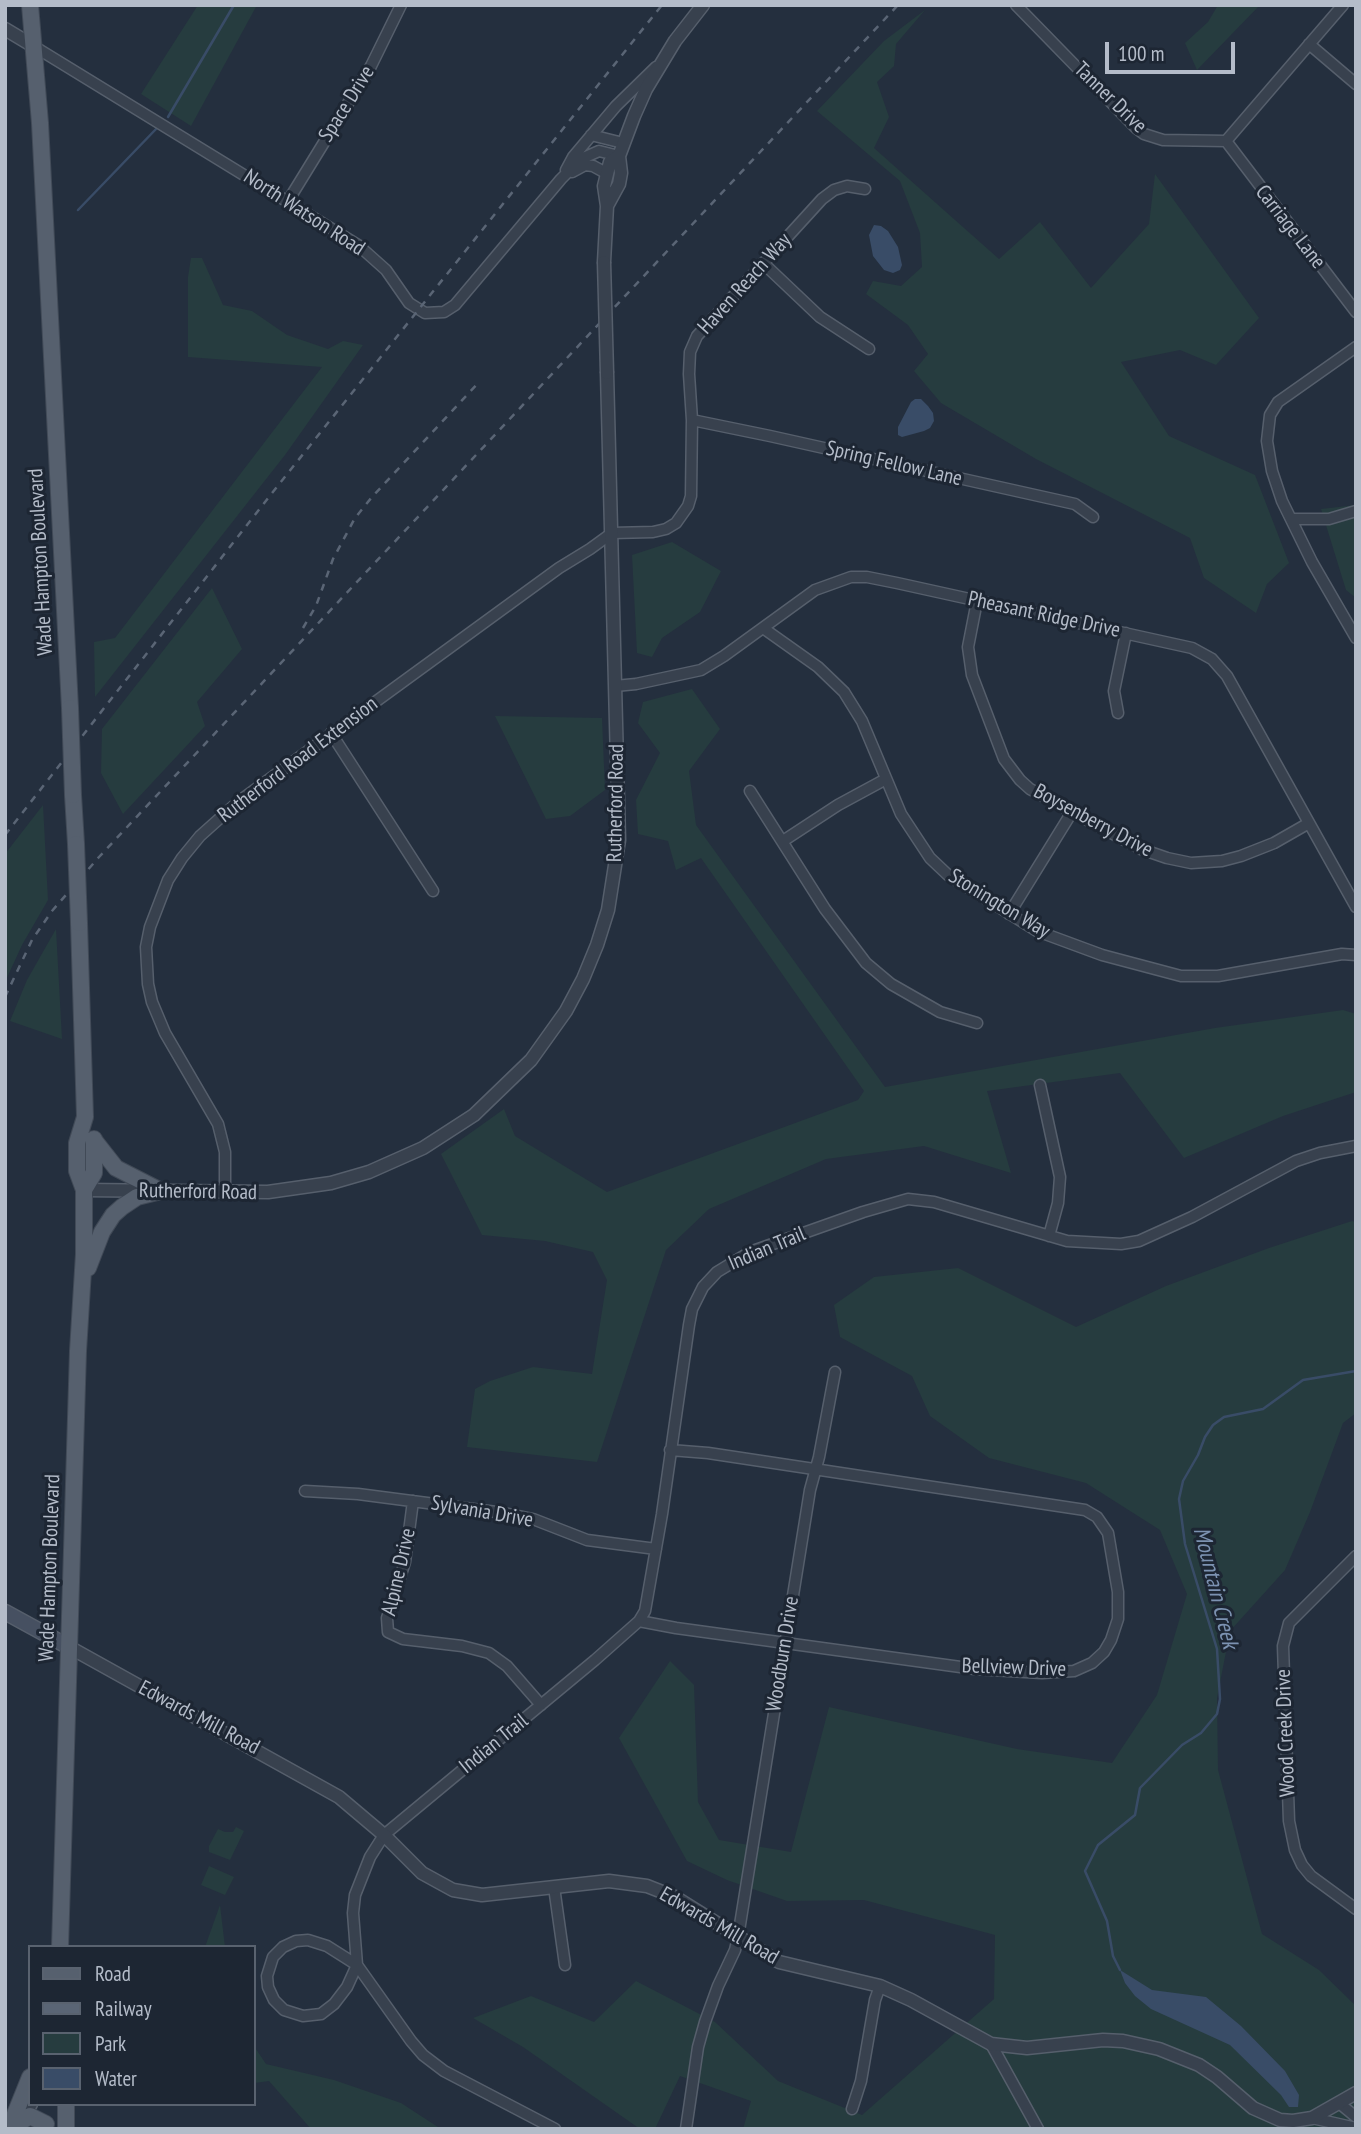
<!DOCTYPE html>
<html>
<head>
<meta charset="utf-8">
<style>
	body { margin:0 }
	#map { position:relative; width:1361px; height:2134px; overflow:hidden; background:#242f3e; font-family:"PT Sans Narrow",sans-serif }
	canvas { display:block }
	.frame { position:absolute; inset:0; border:7px solid #b4bcc9; pointer-events:none }
	.legend { position:absolute; left:28px; top:1945px; width:228px; height:161px; box-sizing:border-box; background:#1d2633; border:2px solid #59626f; margin:0; padding:9px 12px; list-style:none; font-size:21px; color:#b4bcc9 }
	.legend li { display:flex; align-items:center; gap:14px; height:35px }
	.legend b { width:35px; border:2px solid #59626f }
	.scale { position:absolute; left:1105px; top:42px; width:130px; height:32px; box-sizing:border-box; border:4px solid #b4bcc9; border-top:0; padding-left:9px; font-size:21px; line-height:24px; white-space:nowrap; color:#b4bcc9; -webkit-text-stroke:5px #1d2633; paint-order:stroke }
</style>
</head>
<body>
<div id="map">
<canvas width="1361" height="2134"></canvas>
<div class="frame"></div>
<ul class="legend">
<li><b style="height:9px;background:#56606e"></b>Road</li>
<li><b style="height:9px;background:#5a6575"></b>Railway</li>
<li><b style="height:19px;background:#263c3f"></b>Park</li>
<li><b style="height:19px;background:#394c67"></b>Water</li>
</ul>
<div class="scale">100 m</div>
</div>
<script>
const g = document.querySelector('canvas').getContext('2d');
g.lineJoin = 'round';
function paint(path, color) {
  g.fillStyle = color;
  g.fill(path, 'evenodd');
}
function poly(rows) {
  const path = new Path2D();
  for (const r of rows) {
    path.moveTo(r[0], r[1]);
    for (let i = 2; i < r.length; i += 2) path.lineTo(r[i], r[i + 1]);
  }
  return path;
}
function stroke(path, color, width, dash) {
  g.strokeStyle = color;
  g.lineWidth = width;
  g.lineCap = dash ? 'butt' : 'round';
  g.setLineDash(dash || []);
  g.stroke(path);
}
function write(font, color, halo, rows, align = 'center') {
  g.font = font + ' "PT Sans Narrow",sans-serif';
  g.lineWidth = 6;
  g.setLineDash([]);
  g.textBaseline = 'middle';
  g.strokeStyle = halo;
  g.fillStyle = color;
  for (const [text, x, y, turn = 0] of rows) {
    g.save();
    g.translate(x, y);
    g.rotate((+turn || 0) * Math.PI / 180);
    g.textAlign = isNaN(turn) ? turn : align;
    if (halo) g.strokeText(text, 0, 0);
    g.fillText(text, 0, 0);
    g.restore();
  }
}
paint(poly([
	[198,5,257,5,191,126,141,94],
	[1218,5,1260,5,1197,70,1185,43,1208,22],
	[925,10,896,44,894,66,877,82,889,117,874,148,999,259,1040,222,1091,288,1149,224,1155,174,1259,318,1216,365,1180,350,1121,362,1169,436,1255,475,1289,563,1267,584,1256,613,1204,578,1190,538,1036,459,941,403,914,371,928,354,908,325,866,294,873,281,901,286,922,267,920,233,900,181,817,111,884,41],
	[191,258,202,258,223,305,252,311,287,335,328,349,343,341,363,345,285,455,95,697,94,642,115,638,322,367,188,357,188,277],
	[1356,505,1356,598,1346,590,1321,509],
	[672,542,721,571,700,612,662,638,652,657,637,653,632,555],
	[212,588,242,649,197,702,205,726,123,814,101,773,102,729],
	[692,689,720,729,689,771,696,825,885,1087,1215,1028,1343,1010,1356,1014,1356,1092,1283,1116,1184,1158,1120,1073,987,1091,1011,1173,924,1146,826,1159,709,1209,666,1250,597,1462,467,1447,475,1389,490,1381,533,1367,592,1374,607,1280,593,1252,545,1241,482,1235,441,1154,504,1109,515,1136,607,1192,858,1100,864,1091,701,858,676,870,668,841,638,834,636,800,660,753,638,723,643,702],
	[495,716,602,718,605,790,570,816,546,819],
	[43,805,48,900,22,945,5,982,5,854],
	[56,929,62,1039,10,1021,27,980],
	[1352,1221,1356,1222,1356,1413,1343,1423,1310,1512,1285,1570,1230,1631,1217,1698,1218,1770,1262,1934,1319,1970,1356,2006,1356,2129,743,2129,751,2101,680,2076,655,2129,640,2129,523,2047,473,2018,531,1996,594,2022,636,1981,715,2022,778,2081,862,2115,994,1999,995,1935,864,1900,787,1901,727,1880,687,1861,619,1738,670,1661,694,1685,698,1802,719,1840,791,1852,829,1707,1017,1749,1112,1763,1157,1695,1187,1594,1160,1530,1086,1483,989,1458,930,1416,912,1376,840,1337,834,1305,874,1277,958,1268,1076,1327,1166,1286,1269,1248],
	[236,1827,244,1831,230,1860,209,1852,209,1846,218,1829,225,1832,233,1832],
	[209,1866,234,1877,225,1895,201,1885],
	[220,1905,225,1947,205,1947],
	[254,2046,266,2064,334,2080,401,2103,441,2129,311,2129,269,2081,254,2083]
]), '#263c3f');
paint(poly([
	[874,225,881,226,888,231,898,247,902,265,900,270,893,273,884,270,873,256,869,235],
	[915,399,921,399,928,406,933,413,934,421,930,428,924,431,902,437,898,435,898,427,911,402],
	[1120,1970,1152,1990,1206,1997,1241,2026,1285,2071,1299,2095,1298,2107,1289,2107,1281,2095,1230,2045,1151,2009,1135,1996,1125,1983]
]), '#394c67');
stroke(poly([
	[168,117,234,5],
	[78,210,157,128],
	[1120,1970,1113,1956,1107,1921,1085,1871,1098,1845,1135,1815,1140,1788,1182,1745,1201,1733,1217,1714,1220,1699,1217,1649,1185,1544,1179,1499,1183,1481,1198,1455,1205,1437,1213,1425,1224,1417,1263,1409,1303,1380,1356,1371]
]), '#394c67', 2.5);
const minor = poly([
	[1016,5,1136,128,1144,134,1163,140,1226,141],
	[1309,44,1356,84],
	[35,47,358,245,386,270,409,303,425,313,444,312,455,305,561,179,581,159,599,151,619,156],
	[591,135,623,143],
	[1226,141,1356,312],
	[1226,141,1343,5],
	[566,170,573,157,616,106,656,67],
	[572,172,585,165,593,166,606,173],
	[288,201,371,66,401,5],
	[763,263,820,317,869,349],
	[1356,347,1278,402,1270,415,1267,441,1272,471,1282,501,1312,562,1356,638],
	[692,420,770,436,1075,504,1093,517],
	[1291,519,1329,519,1356,511],
	[977,601,968,647,972,675,1004,759,1020,780,1030,789,1141,849,1167,858,1191,863,1222,861,1241,856,1274,843,1309,823],
	[763,628,818,667,844,692,862,721,901,814,930,858,948,875,1037,931,1102,955,1181,976,1218,976,1342,954,1356,955],
	[615,686,636,684,701,670,724,656,815,590,851,577,867,577,897,583,1192,648,1212,659,1227,676,1356,907],
	[1118,713,1114,691,1126,633],
	[331,733,433,891],
	[750,791,825,909,866,963,891,984,940,1012,977,1023],
	[783,841,838,805,886,779],
	[1009,914,1072,812],
	[1040,1085,1060,1177,1058,1203,1049,1236],
	[225,1192,225,1152,218,1124,165,1033,152,1002,148,984,146,947,150,927,168,880,182,858,200,836,238,802,559,568,590,549,612,533,653,532,666,529,676,523,688,506,691,496,692,420,689,374,690,352,697,336,822,199,834,190,847,186,865,189],
	[305,1491,358,1494,504,1513,533,1519,587,1540,656,1549],
	[413,1501,405,1562,387,1618,388,1632,403,1639,462,1646,489,1653,507,1666,541,1705],
	[1356,1556,1289,1623,1283,1646,1289,1821,1295,1850,1302,1865,1311,1876,1356,1909],
	[639,1621,676,1628,975,1669,1042,1673,1074,1671,1092,1663,1104,1652,1111,1640,1118,1619,1118,1592,1108,1533,1097,1517,1085,1510,708,1453,670,1450],
	[554,1887,565,1965],
	[308,1940,327,1946,357,1965,347,1987,334,2004,321,2014,303,2016,284,2010,274,2000,268,1987,267,1976,273,1957,283,1947,296,1941,308,1940],
	[991,2044,1038,2129],
	[1339,2103,1356,2117],
	[852,2109,861,2081,875,2000,880,1986],
	[1312,2118,1356,2128],
	[555,2129,444,2071,423,2055,411,2041,357,1965,353,1913,355,1895,370,1857,384,1835,595,1660,639,1621,645,1611,662,1514,689,1325,692,1309,703,1287,717,1272,750,1252,863,1212,908,1199,934,1202,1067,1241,1121,1244,1139,1241,1192,1217,1296,1161,1320,1153,1356,1146],
	[686,2129,698,2047,705,2022,718,1986,735,1950,738,1937,810,1490,819,1457,835,1372]
]);
const tertiary = poly([
	[5,29,35,47],
	[607,206,619,184,621,173,619,156,634,116,646,89,675,41,703,5],
	[604,262,607,206,604,186,610,162,619,156],
	[84,1190,268,1192,331,1183,369,1172,423,1148,474,1115,531,1060,566,1011,583,979,597,945,608,910,619,840,607,373],
	[69,1647,339,1797,384,1835,422,1873,453,1890,482,1895,609,1881,647,1886,675,1897,779,1962,880,1986,911,2000,991,2044,1027,2048,1103,2040,1123,2041,1159,2049,1199,2065,1217,2077,1253,2108,1280,2120,1293,2121,1312,2118,1356,2093],
	[19,2122,31,2104]
]);
const secondary = poly([
	[5,1612,69,1647]
]);
const primary = poly([
	[30,5,40,123,70,708],
	[73,795,76,844],
	[94,1140,116,1168,161,1191],
	[84,1190,94,1173,94,1139],
	[88,1268,102,1232,113,1215,122,1207,137,1197,161,1191],
	[60,1947,78,1351,84,1254,84,1190,77,1171,77,1143,85,1117,79,923],
	[19,2123,30,2116,46,2124],
	[9,2129,30,2077],
	[66,2129,66,2104]
]);
stroke(minor, '#565f6c', 13);
stroke(tertiary, '#565f6c', 15);
stroke(secondary, '#565f6c', 17);
stroke(primary, '#414a57', 18);
stroke(minor, '#38414e', 10);
stroke(tertiary, '#38414e', 12);
stroke(secondary, '#465061', 14);
stroke(primary, '#56606e', 16);
stroke(poly([
	[303,628,316,606,333,559,355,518,372,497,480,381],
	[5,835,272,493,662,5],
	[5,997,32,940,52,911,99,857,898,5]
]), '#5a6575', 2.5, [7, 7]);
const tertiaryBridge = poly([
	[604,262,607,373]
]);
const primaryBridge = poly([
	[70,708,73,795],
	[76,844,79,923]
]);
stroke(tertiaryBridge, '#565f6c', 15, []);
stroke(primaryBridge, '#414a57', 18, []);
stroke(tertiaryBridge, '#38414e', 12);
stroke(primaryBridge, '#56606e', 16);
write('21px', '#b4bcc9', '#1d2633', [
	["Tanner Drive",1110,98,44],
	["Space Drive",347,104,-58],
	["North Watson Road",304,213,33],
	["Carriage Lane",1290,227,52],
	["Haven Reach Way",745,284,-48],
	["Spring Fellow Lane",894,464,13],
	["Wade Hampton Boulevard",41,562,-93],
	["Pheasant Ridge Drive",1044,615,12],
	["Rutherford Road Extension",298,760,-37],
	["Rutherford Road",616,803,-89],
	["Boysenberry Drive",1093,821,28],
	["Stonington Way",999,904,31],
	["Rutherford Road",198,1192,1],
	["Indian Trail",767,1249,-23],
	["Sylvania Drive",482,1512,10],
	["Wade Hampton Boulevard",50,1568,-88],
	["Alpine Drive",399,1572,-77],
	["Woodburn Drive",783,1654,-81],
	["Bellview Drive",1014,1668,2],
	["Edwards Mill Road",199,1718,28],
	["Wood Creek Drive",1286,1733,-92],
	["Indian Trail",494,1744,-39],
	["Edwards Mill Road",719,1926,30]
]);
write('italic 23px', '#7c92b1', '#1d2633', [
	["Mountain Creek",1215,1588,76]
]);
</script>
</body>
</html>
